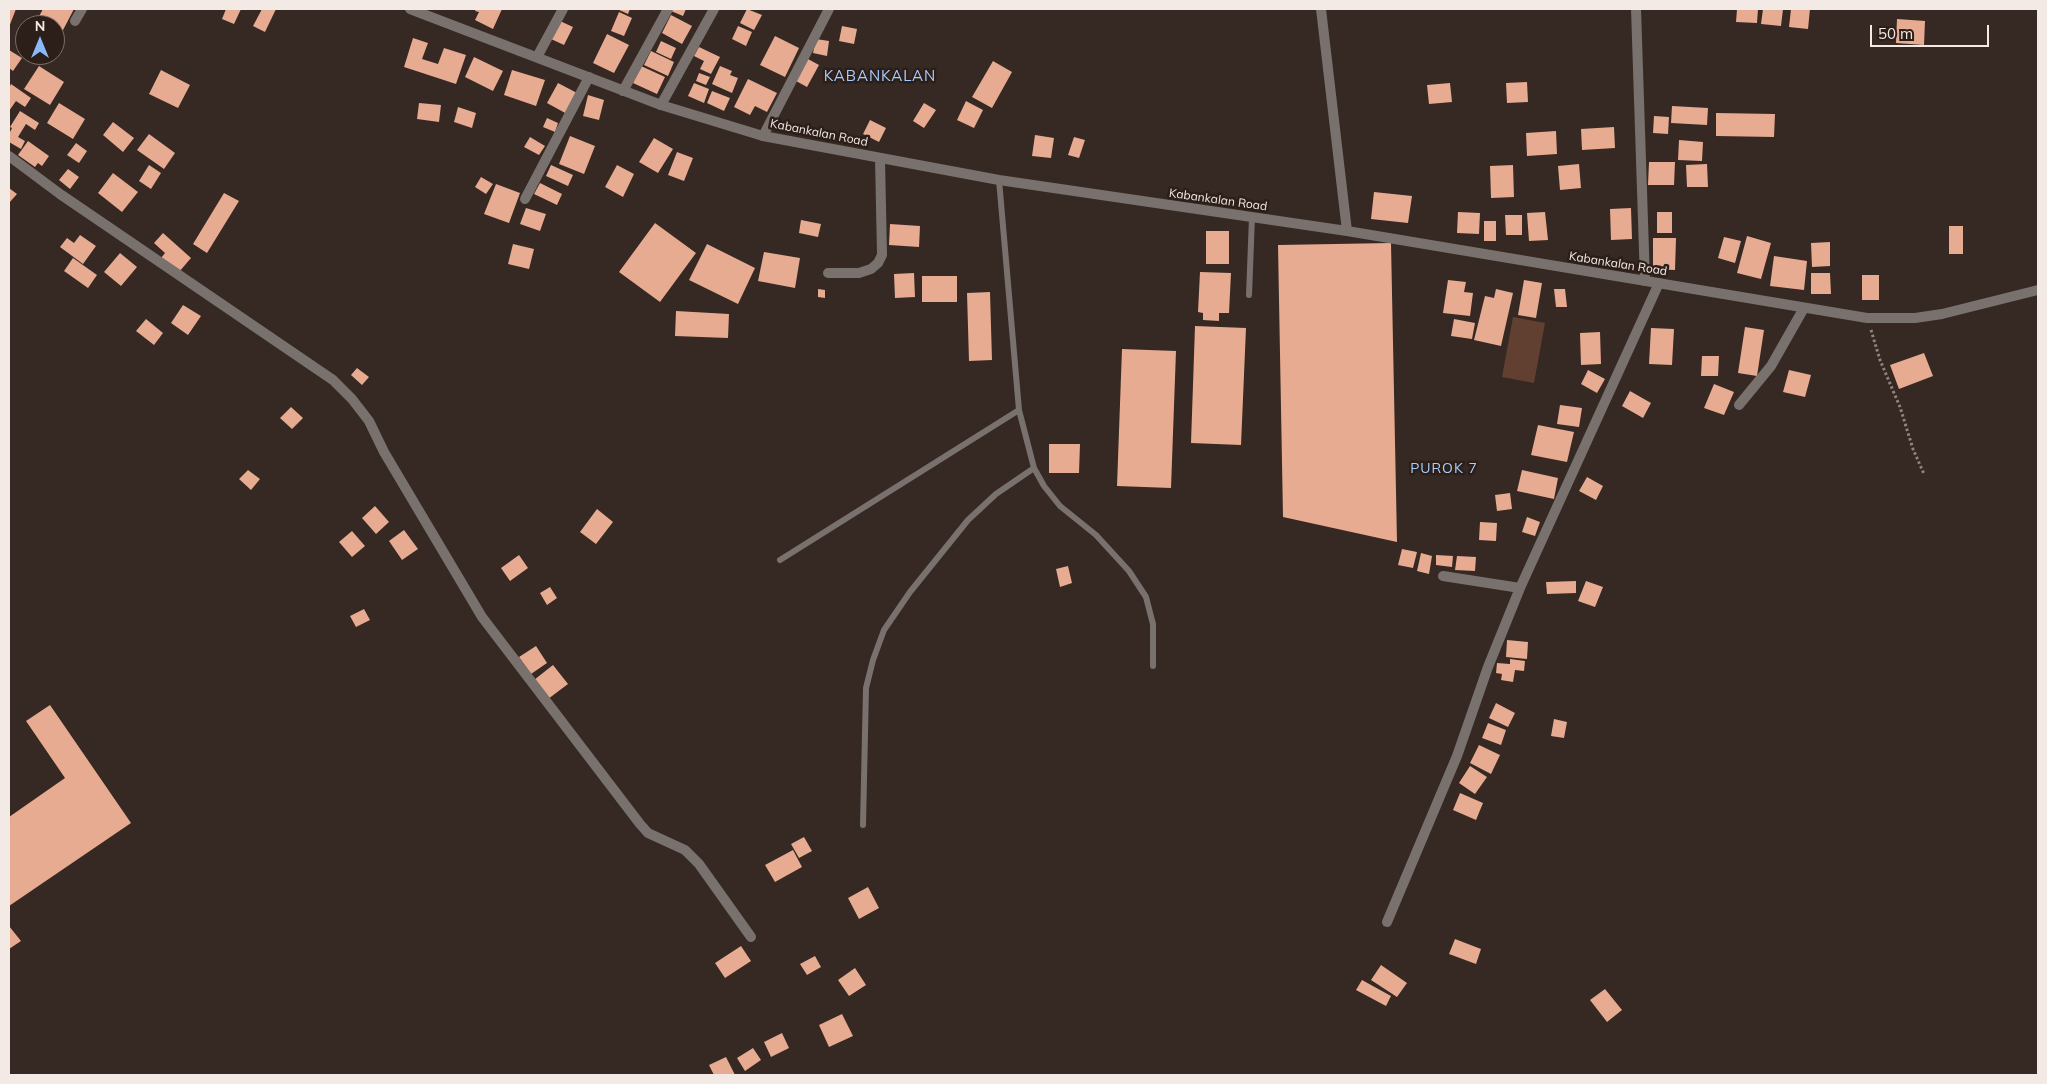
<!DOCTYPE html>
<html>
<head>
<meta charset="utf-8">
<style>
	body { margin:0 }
	#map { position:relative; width:2047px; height:1084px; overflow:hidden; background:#362822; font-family:Mulish,sans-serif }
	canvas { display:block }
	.frame { position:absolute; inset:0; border:10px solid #f3e9e5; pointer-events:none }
	.north { position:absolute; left:15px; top:15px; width:50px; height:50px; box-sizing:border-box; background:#2c1e18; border:1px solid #7c6f6a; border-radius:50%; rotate:0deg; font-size:14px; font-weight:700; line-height:20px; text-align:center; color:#f3e9e5 }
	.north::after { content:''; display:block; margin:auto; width:18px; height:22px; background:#88bafc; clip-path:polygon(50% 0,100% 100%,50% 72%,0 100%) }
	.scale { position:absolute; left:1870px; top:25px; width:119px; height:22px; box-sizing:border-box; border:2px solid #f3e9e5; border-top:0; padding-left:6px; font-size:15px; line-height:18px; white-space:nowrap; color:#f3e9e5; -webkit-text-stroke:4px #2c1e18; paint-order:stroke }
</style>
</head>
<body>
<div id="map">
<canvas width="2047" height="1084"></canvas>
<div class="frame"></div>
<div class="north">N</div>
<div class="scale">50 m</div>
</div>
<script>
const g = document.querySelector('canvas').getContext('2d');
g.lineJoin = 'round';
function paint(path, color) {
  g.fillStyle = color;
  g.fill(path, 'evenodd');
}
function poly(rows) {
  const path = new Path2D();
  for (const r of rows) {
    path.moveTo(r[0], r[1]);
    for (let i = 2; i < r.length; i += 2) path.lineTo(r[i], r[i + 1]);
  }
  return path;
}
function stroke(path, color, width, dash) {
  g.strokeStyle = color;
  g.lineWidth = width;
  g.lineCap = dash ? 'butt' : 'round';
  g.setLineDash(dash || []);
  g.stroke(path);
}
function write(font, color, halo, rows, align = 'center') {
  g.font = font + ' Mulish,sans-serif';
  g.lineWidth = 5;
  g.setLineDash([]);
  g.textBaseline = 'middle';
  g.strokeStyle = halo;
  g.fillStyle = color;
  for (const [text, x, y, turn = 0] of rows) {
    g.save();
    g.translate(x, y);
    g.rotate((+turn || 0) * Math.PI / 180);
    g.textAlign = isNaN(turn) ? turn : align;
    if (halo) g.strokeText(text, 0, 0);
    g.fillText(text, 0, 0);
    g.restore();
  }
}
paint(poly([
	[1513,317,1545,323,1534,383,1502,377]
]), '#614031');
paint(poly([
	[9,9,16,9,9,27],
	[43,9,74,9,62,32,55,29,55,25,47,25,37,20],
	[226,9,241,9,234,24,222,19],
	[262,9,276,9,265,32,253,26],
	[476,9,502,9,493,29,475,20,479,12,475,11],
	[617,9,630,9,628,14],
	[672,9,686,9,683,16,671,11],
	[747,9,762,15,754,30,740,23],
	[1737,9,1758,9,1757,23,1736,22],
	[1763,9,1783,9,1781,26,1761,24],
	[1791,9,1810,9,1808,29,1789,27],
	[619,12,632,18,624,36,611,31],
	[671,15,692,26,682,44,662,33],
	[1897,19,1925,21,1924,45,1896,43],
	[560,21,573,27,564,45,551,39],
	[738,26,752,32,746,46,732,39],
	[842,26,857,29,854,44,839,41],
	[607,34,629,45,614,73,593,63],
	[775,36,799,48,785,77,760,65],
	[413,38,428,43,422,59,438,64,444,48,466,55,456,84,404,67],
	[816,39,829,41,827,56,813,53],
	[661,41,676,48,671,59,656,52],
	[699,47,720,57,711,74,700,69,704,61,694,56],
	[9,50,22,58,13,71,9,68],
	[651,51,674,62,668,76,644,65],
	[474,57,503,71,493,91,465,77],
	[808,59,819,65,807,87,796,81],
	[993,61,1012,72,992,108,972,97],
	[39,66,64,82,50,105,24,89],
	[641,66,665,77,657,94,633,83],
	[720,66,732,71,730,75,738,78,732,93,712,84],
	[161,70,190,85,178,108,149,94],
	[512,70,545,80,536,106,504,95],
	[699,73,710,77,706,85,696,81],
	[748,79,777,93,767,112,755,106,750,115,734,107],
	[1527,82,1528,102,1507,103,1506,83],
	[558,83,577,93,567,114,547,103],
	[694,83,709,89,704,103,688,96],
	[1450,83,1452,102,1429,104,1427,85],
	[11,84,31,98,25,107,16,101,9,111,9,88],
	[712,91,730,98,724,111,707,103],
	[588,95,604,100,599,120,583,116],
	[966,101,983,110,974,128,957,120],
	[59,103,85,119,73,139,47,123],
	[419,103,441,105,439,122,417,119],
	[924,103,936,110,924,128,913,121],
	[1672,106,1708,108,1707,125,1671,123],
	[458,107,476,113,472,128,454,122],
	[20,111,39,123,35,130,26,124,18,137,25,141,21,149,9,142,9,134,12,128,10,127],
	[1716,113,1775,114,1774,137,1716,136],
	[1654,116,1669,117,1668,134,1653,133],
	[547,118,558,123,555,132,543,127],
	[870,120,886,128,879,142,863,134],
	[113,122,134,138,123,152,103,135],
	[1614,127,1615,148,1582,150,1581,129],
	[1556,131,1557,154,1527,156,1526,133],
	[149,134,175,153,164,169,137,150],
	[1035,135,1054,138,1051,158,1032,156],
	[570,136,595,146,584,174,559,164],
	[530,137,545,146,539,155,524,147],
	[1074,137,1085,140,1079,158,1068,155],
	[654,138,673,149,658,173,639,162],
	[1679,140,1703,142,1702,161,1678,160],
	[28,141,49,156,42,166,38,163,35,167,18,155],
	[76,143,87,151,79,163,67,155],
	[677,152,693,158,684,181,668,175],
	[1649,162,1675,162,1674,185,1648,185],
	[1579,164,1581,188,1560,190,1558,166],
	[1707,164,1708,187,1687,187,1686,165],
	[149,165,161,173,151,189,139,181],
	[551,165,573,175,568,186,546,176],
	[617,165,634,174,623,197,605,187],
	[1513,165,1514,197,1491,198,1490,166],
	[68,169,79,177,70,189,59,180],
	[113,173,138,192,122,212,98,193],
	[481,177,493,184,486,194,475,187],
	[540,183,562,194,557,205,534,194],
	[496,184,520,193,509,223,484,214],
	[9,188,17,194,9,203],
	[1374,192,1412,196,1408,223,1371,219],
	[224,193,239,201,207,253,193,244],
	[526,208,546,214,540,231,520,224],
	[1631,208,1632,239,1611,240,1610,209],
	[1458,212,1480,213,1479,234,1457,233],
	[1545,212,1548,240,1529,241,1527,213],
	[1657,212,1672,212,1672,233,1657,233],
	[1505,215,1522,215,1522,235,1506,235],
	[801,220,821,224,818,237,799,233],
	[1484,221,1496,221,1496,241,1484,241],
	[655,223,696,253,660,302,619,272],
	[890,224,920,226,919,247,889,245],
	[1949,226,1963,226,1963,254,1949,254],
	[1206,231,1229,231,1229,264,1206,264],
	[163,233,191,258,179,272,161,258,165,253,154,243],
	[80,235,96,246,83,264,60,247,67,238,74,243],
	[1747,236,1771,243,1761,279,1737,273],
	[1724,237,1741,241,1735,263,1718,258],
	[1653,238,1676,238,1675,270,1653,269],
	[1830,242,1830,266,1812,267,1811,243],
	[1391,243,1397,542,1283,517,1278,245],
	[513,244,534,249,529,269,508,264],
	[707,244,755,268,738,304,689,280],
	[764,252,800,258,795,288,758,281],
	[120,253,137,267,121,286,104,272],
	[1774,256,1807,261,1804,290,1770,286],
	[73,258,97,275,88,288,64,271],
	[1200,272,1231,273,1229,313,1219,313,1219,321,1203,320,1203,313,1198,312],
	[914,273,915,297,895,298,894,274],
	[1811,273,1830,273,1831,294,1811,294],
	[1862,275,1879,275,1879,300,1862,300],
	[922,276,957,276,957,302,922,302],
	[1448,280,1466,282,1464,292,1473,293,1470,316,1443,313],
	[1524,280,1542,283,1536,318,1518,315],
	[818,289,825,290,825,298,818,297],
	[1496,289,1513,293,1501,346,1474,340,1485,296,1494,298],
	[1554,289,1565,289,1567,307,1556,307],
	[990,292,992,360,969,361,967,293],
	[183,305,201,316,188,335,171,323],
	[676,311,729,314,728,338,675,336],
	[146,319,163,333,154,345,136,331],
	[1454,319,1475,323,1472,339,1451,336],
	[1195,326,1246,328,1241,445,1191,443],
	[1745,327,1764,330,1757,376,1738,373],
	[1651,328,1674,329,1672,365,1649,364],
	[1600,332,1601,364,1581,365,1580,333],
	[1122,349,1176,351,1171,488,1117,486],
	[1924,353,1933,376,1899,389,1890,365],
	[1702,356,1719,356,1718,376,1701,376],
	[357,368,369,377,362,385,351,375],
	[1588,370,1605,379,1597,393,1581,384],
	[1789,370,1811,375,1805,397,1783,392],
	[1714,384,1734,392,1724,415,1704,408],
	[1630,391,1651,403,1643,418,1622,406],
	[1560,405,1582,408,1579,427,1557,424],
	[291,407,303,418,292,429,280,418],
	[1538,425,1574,432,1567,462,1531,455],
	[1049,444,1080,444,1079,473,1049,473],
	[248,470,260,479,251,490,239,479],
	[1522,470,1558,478,1554,499,1517,491],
	[1587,477,1603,486,1596,500,1579,491],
	[1510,493,1512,509,1497,511,1495,495],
	[375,506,389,522,376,534,362,518],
	[597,509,613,522,596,544,580,532],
	[1527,517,1540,522,1535,536,1522,532],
	[1480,522,1497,523,1496,541,1479,540],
	[404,530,418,549,402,560,389,541],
	[352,531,365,546,352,557,339,542],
	[1402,549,1417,552,1413,568,1398,565],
	[1421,553,1432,556,1429,574,1417,571],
	[519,555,528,568,510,581,501,568],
	[1436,555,1453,556,1452,567,1436,565],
	[1457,556,1476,557,1475,571,1455,570],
	[1068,566,1072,583,1060,587,1056,569],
	[1576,581,1576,593,1547,594,1546,582],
	[1586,581,1603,587,1595,607,1578,601],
	[550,587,557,598,547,605,540,593],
	[364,609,370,620,356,627,350,616],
	[1507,640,1528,642,1527,659,1506,657],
	[536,646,547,663,531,674,519,657],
	[1510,659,1525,661,1524,671,1515,670,1513,682,1501,680,1502,674,1496,673,1497,663,1510,664],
	[553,665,568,684,548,699,534,680],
	[1496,703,1515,713,1508,727,1489,718],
	[50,705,131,823,9,906,9,817,65,778,26,721],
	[1554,719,1567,722,1564,738,1551,736],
	[1488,723,1506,730,1501,745,1482,738],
	[1479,745,1500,755,1491,774,1470,763],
	[1470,766,1487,777,1475,794,1459,783],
	[1460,793,1483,803,1476,820,1453,810],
	[804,837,812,851,799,858,791,844],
	[793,850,802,867,775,882,765,865],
	[868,887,879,908,859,919,848,898],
	[9,926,21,941,9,949],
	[1455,939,1481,949,1476,964,1449,954],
	[741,946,751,961,725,978,715,963],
	[815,956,821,967,807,975,800,964],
	[1381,965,1407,983,1397,997,1371,980],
	[855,968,866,985,849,996,838,980],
	[1362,980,1391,996,1386,1006,1356,990],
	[1605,989,1622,1010,1607,1022,1590,1000],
	[842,1014,853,1036,829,1047,819,1025],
	[782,1033,789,1048,771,1057,764,1042],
	[753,1048,761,1060,745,1071,737,1058],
	[726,1057,735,1075,714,1075,709,1065]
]), '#e7ab91');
stroke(poly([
	[1871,330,1880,360,1900,407,1913,449,1924,474]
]), '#90847f', 3, [2.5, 2.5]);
stroke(poly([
	[999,180,1019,410,1034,468,1044,486,1060,506,1096,535,1129,571,1146,597,1153,624,1153,666],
	[1249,295,1252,217],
	[780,560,1019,410],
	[863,825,866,688,873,660,884,630,910,592,968,520,996,494,1034,468]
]), '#78716d', 6);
stroke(poly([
	[1636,9,1645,281],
	[75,21,82,9],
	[537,57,563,9],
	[623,91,668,9],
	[661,105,714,9],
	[763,136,829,9],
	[9,156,60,194,333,380,352,399,369,421,384,452,482,617,640,824,648,833,685,850,699,864,751,937],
	[525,199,589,77],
	[828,273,859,273,871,269,878,263,882,255,880,158],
	[1739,405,1771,366,1804,308],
	[1443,576,1520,588],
	[1387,922,1457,756,1488,667,1520,588,1659,283]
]), '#78716d', 10);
stroke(poly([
	[410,9,661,105,763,136,999,180,1347,231,1867,318,1915,318,1942,314,2038,290],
	[1321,9,1347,231]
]), '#78716d', 10);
write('12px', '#f3e9e5', '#2c1e18', [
	["Kabankalan Road",819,133,11],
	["Kabankalan Road",1218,200,8],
	["Kabankalan Road",1618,264,9]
]);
g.letterSpacing = '1px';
write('14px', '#a7cdfe', '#2c1e18', [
	["PUROK 7",1444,469]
]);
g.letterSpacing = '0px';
g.letterSpacing = '1px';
write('15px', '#a7cdfe', '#2c1e18', [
	["KABANKALAN",880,76]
]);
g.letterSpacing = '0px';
</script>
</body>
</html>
